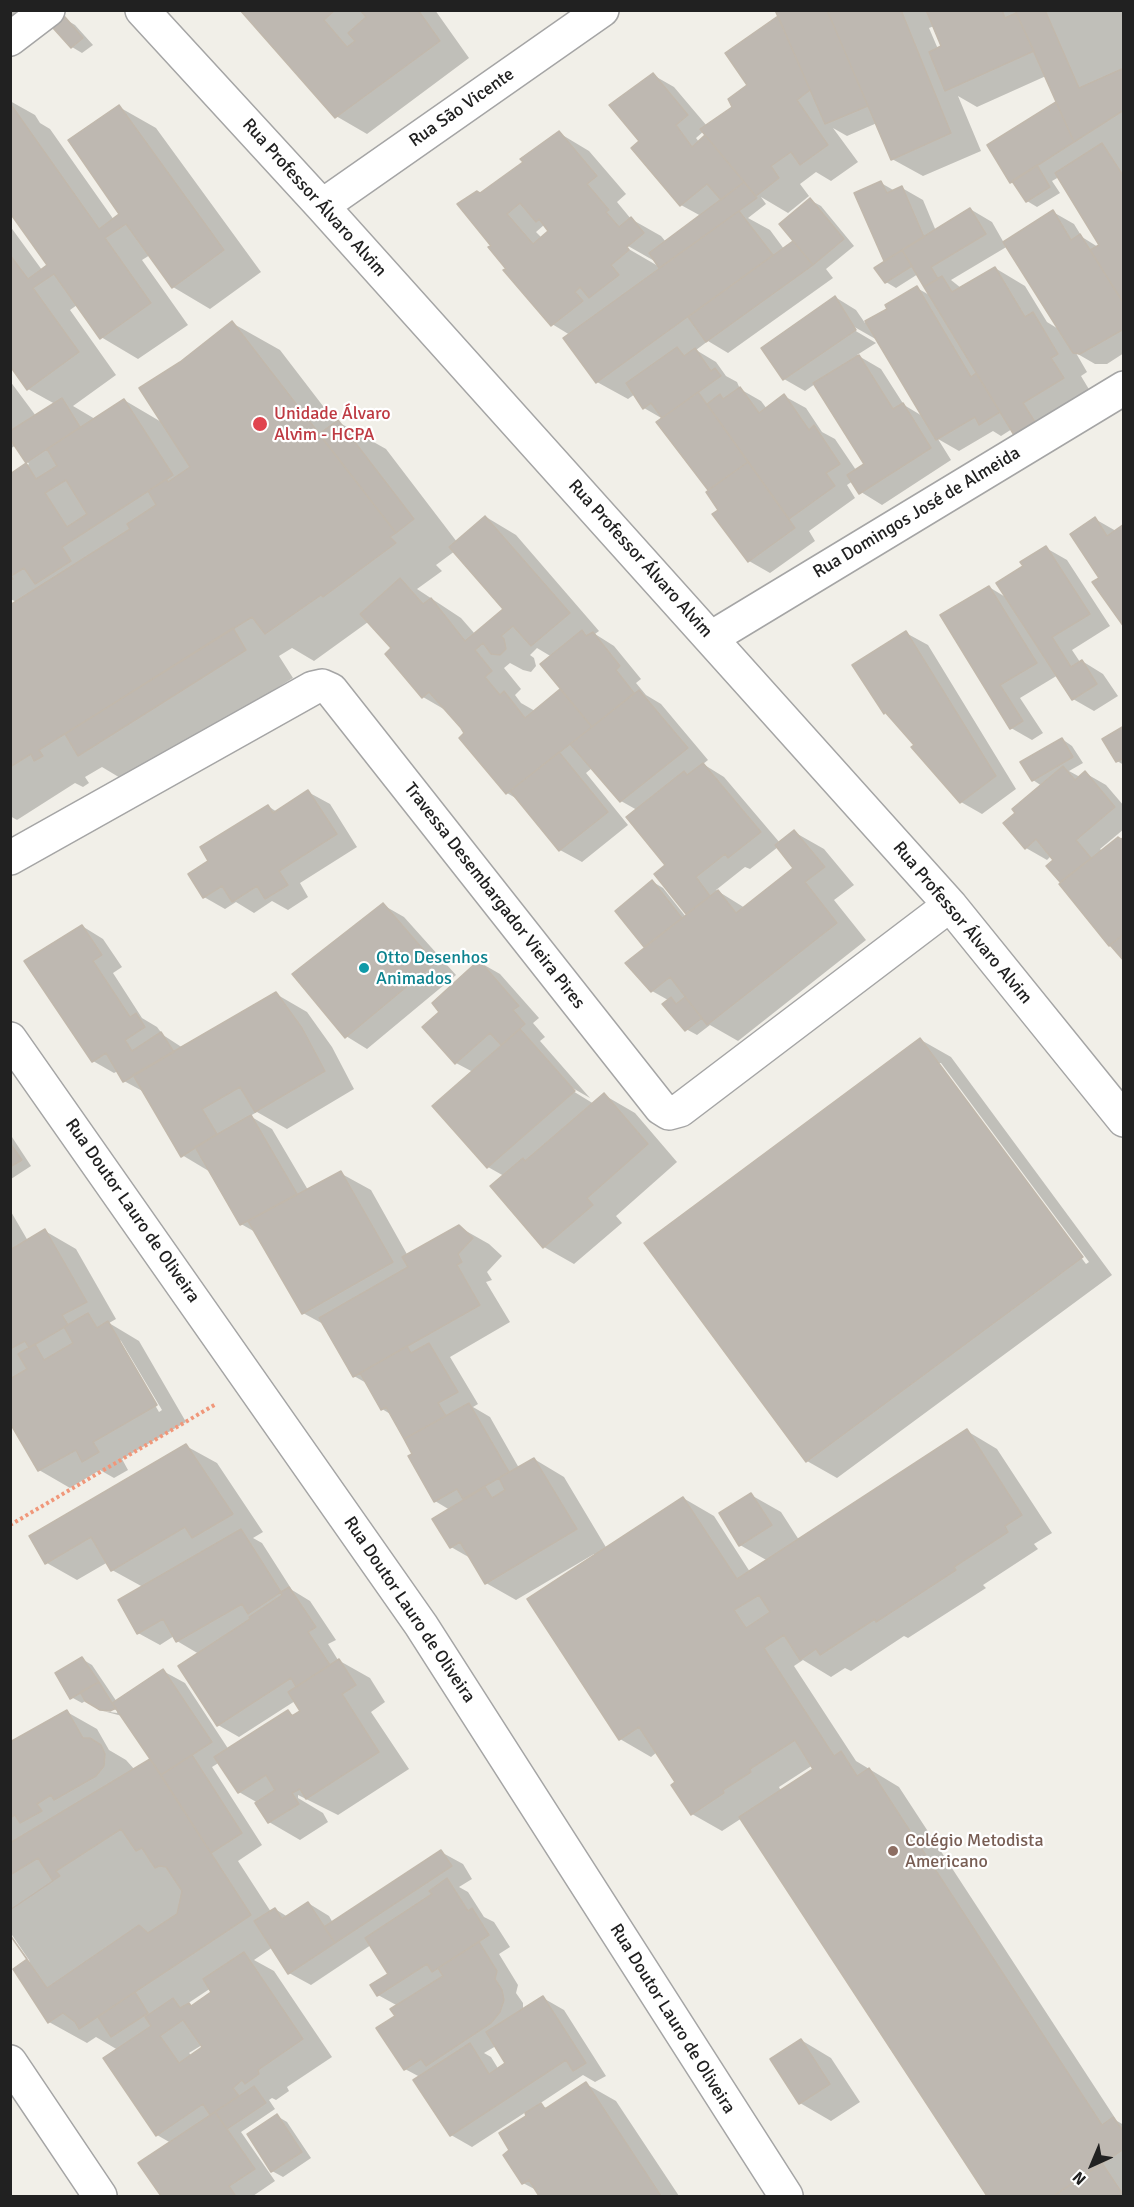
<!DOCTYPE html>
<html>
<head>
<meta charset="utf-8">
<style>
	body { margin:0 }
	#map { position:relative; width:1134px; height:2207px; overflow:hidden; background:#f1efe8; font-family:Signika,sans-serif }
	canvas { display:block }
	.frame { position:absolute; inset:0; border:12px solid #212121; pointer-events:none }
	.north { position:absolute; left:1062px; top:2135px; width:60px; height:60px; -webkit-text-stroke:4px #fff; paint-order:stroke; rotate:224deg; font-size:16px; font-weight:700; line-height:24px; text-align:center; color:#212121 }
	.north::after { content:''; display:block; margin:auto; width:21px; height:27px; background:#212121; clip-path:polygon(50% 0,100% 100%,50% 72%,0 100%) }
</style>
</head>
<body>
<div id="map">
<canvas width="1134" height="2207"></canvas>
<div class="frame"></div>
<div class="north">N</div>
</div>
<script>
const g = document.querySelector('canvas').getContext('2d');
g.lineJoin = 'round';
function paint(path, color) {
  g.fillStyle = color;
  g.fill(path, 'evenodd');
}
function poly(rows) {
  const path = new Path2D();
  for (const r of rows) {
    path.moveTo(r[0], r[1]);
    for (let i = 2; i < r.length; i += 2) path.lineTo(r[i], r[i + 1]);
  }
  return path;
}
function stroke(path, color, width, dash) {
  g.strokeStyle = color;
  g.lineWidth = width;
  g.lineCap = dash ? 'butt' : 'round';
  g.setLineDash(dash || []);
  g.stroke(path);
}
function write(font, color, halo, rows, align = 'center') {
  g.font = font + ' Signika,sans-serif';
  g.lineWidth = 4.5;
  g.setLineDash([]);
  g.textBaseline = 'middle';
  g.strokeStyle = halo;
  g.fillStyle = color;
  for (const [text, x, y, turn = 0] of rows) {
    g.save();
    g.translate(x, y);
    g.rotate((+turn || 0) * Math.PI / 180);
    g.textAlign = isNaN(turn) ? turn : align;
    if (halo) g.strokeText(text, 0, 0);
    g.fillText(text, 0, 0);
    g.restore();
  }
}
paint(poly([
	[10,10,57,10,10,57],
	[242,10,435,10,469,58,367,134,336,116],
	[777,10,1124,10,1124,353,1107,364,1095,364,1076,353,1087,372,1081,376,1093,396,1045,451,1015,434,1012,429,1001,436,993,431,959,451,938,439,951,460,882,505,861,492,853,481,847,485,855,498,809,531,815,541,770,573,749,561,711,490,658,422,663,419,644,408,635,394,628,399,597,382,570,335,552,324,508,269,493,246,481,195,526,162,559,133,589,151,626,194,617,202,631,219,661,236,666,242,701,216,681,205,641,141,653,75,674,87,707,126,735,107,749,85,780,16],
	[934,26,943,47,938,49,929,28],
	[1046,76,1058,102,989,145,1011,182,1017,186,1027,201,1037,207,1060,193,1052,181,1059,177,1101,245,1098,247,1082,237,1074,224,1053,212,1004,243,992,222,970,209,936,231,923,200,902,188,895,191,881,183,885,260,888,261,886,282,896,288,918,274,931,296,917,288,889,310,865,323,856,310,835,297,784,379,805,391,815,384,866,464,856,470,835,439,822,432,806,408,784,396,767,409,761,401,740,389,737,382,726,376,716,362,696,350,708,341,728,353,833,278,826,269,854,246,821,206,810,200,795,241,784,249,770,230,748,218,766,204,761,197,788,213,809,196,800,184,816,172,831,181,858,162,833,128,847,136,877,123,892,159,923,176,981,151,958,96,977,107],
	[704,131,712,141,705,137,699,142,696,138],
	[544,225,550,231,542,238,536,232],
	[621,242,658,263,658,266,620,244],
	[1008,246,1060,330,1047,322,1025,286,995,268,961,288,951,280],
	[851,325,879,341,924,417,904,405,881,369,857,355,876,343,849,327],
	[65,19,75,25,93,45,82,53,72,47],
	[10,101,35,115,40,123,50,129,114,220,121,215,119,107,156,128,261,272,210,309,173,287,150,255,142,260,188,325,138,359,101,337,77,305,70,310,116,375,73,406,95,419,124,400,163,423,181,363,232,323,280,350,336,423,338,422,386,449,457,542,486,517,516,535,599,631,595,634,614,646,641,679,636,683,646,695,661,704,708,760,703,764,724,777,780,843,794,832,824,849,854,885,834,900,866,940,738,1041,710,1025,697,1035,686,1029,668,1000,652,991,647,947,645,946,653,882,663,888,686,917,689,914,667,866,637,810,621,801,592,768,586,773,628,825,582,862,560,850,519,800,507,793,461,738,466,733,447,711,423,697,387,654,393,648,368,622,314,661,292,648,279,656,293,678,127,782,102,767,85,777,89,783,83,787,75,783,17,820,10,816,10,602,12,605,17,602,10,599,10,476,29,464,16,445,10,449,10,381,36,416,55,404,28,389,10,364,10,226,42,270,49,265,10,211],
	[455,551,505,609,475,634,461,618,417,589,442,571,436,565],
	[537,648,552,657,566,694,561,691,535,711,521,703,515,695,521,689,504,668,510,663,523,670,531,672,536,666,534,658,530,655],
	[778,847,795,869,745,908,716,890,745,867,750,869],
	[1095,519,1116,531,1101,578],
	[1046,548,1067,560,1110,626,1072,650,1080,662,1082,661,1103,674,1118,696,1094,711,1073,699,1058,675,1020,698,1043,733,1032,740,1011,728,942,616,989,587,1007,598,1025,566],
	[906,633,928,645,1016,789,982,814,961,802,916,745,891,716,885,713,854,666],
	[1124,728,1124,765,1117,761],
	[1062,739,1072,746,1083,763,1069,771,1080,777,1085,773,1106,785,1124,806,1124,829,1100,849,1102,851,1122,841,1124,959,1048,866,1055,860,1051,856,1047,860,1026,848,1042,786,1033,780],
	[308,792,330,804,357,847,300,883,308,897,288,910,272,901,254,913,236,902,225,909,204,897,210,861,268,806,277,812],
	[383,905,404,917,456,975,367,1049,346,1036],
	[82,926,103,939,122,967,113,973,142,1018,157,1027,163,1035,183,1048,276,994,307,1012,332,1047,354,1089,287,1129,257,1112,250,1116,272,1129,308,1190,340,1173,371,1190,408,1256,459,1227,489,1244,502,1256,487,1272,492,1280,486,1282,510,1322,450,1357,478,1404,473,1407,490,1417,519,1468,534,1459,564,1477,607,1549,683,1498,714,1516,750,1572,768,1561,740,1545,751,1495,781,1512,799,1540,967,1431,997,1449,1052,1533,1034,1544,1038,1549,983,1585,986,1588,908,1638,904,1636,851,1671,845,1668,831,1677,803,1660,794,1666,856,1761,899,1787,1117,2121,1124,2125,1124,2196,989,2196,742,1818,722,1831,692,1814,677,1782,657,1752,651,1757,620,1739,594,1554,516,1600,486,1583,472,1559,451,1547,450,1510,435,1501,415,1454,392,1415,382,1409,368,1384,354,1376,325,1325,303,1313,257,1233,241,1224,212,1173,182,1155,146,1093,124,1081,118,1071,114,1073,93,1061],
	[813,1765,815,1769,781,1791,779,1787],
	[479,962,500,974,539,1018,533,1023,545,1037,540,1041,590,1098,569,1086,568,1088,594,1104,604,1095,635,1113,677,1162,616,1216,622,1223,574,1264,544,1247,504,1176,488,1167,434,1106,473,1072,456,1063,441,1012],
	[921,1040,951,1057,1112,1275,837,1478,807,1461],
	[937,1063,941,1063,1089,1262,1086,1264],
	[10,1134,31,1166,11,1179,10,1179],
	[10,1210,28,1241,45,1231,76,1249,116,1319,109,1323,139,1341,186,1422,122,1459,128,1470,114,1478,100,1470,70,1488,39,1470,10,1420],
	[116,1338,121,1341,162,1410,159,1412],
	[186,1446,217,1463,263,1532,253,1538,262,1543,292,1590,310,1601,336,1640,328,1644,338,1660,370,1678,385,1702,371,1712,409,1769,338,1815,298,1795,298,1798,323,1813,328,1822,300,1840,269,1822,258,1803,239,1792,220,1762,212,1767,262,1845,238,1861,271,1912,275,1909,288,1917,308,1903,329,1916,333,1923,441,1852,463,1864,472,1879,459,1887,468,1892,484,1917,494,1922,510,1947,499,1954,518,1985,516,1993,523,2003,523,2011,543,1998,564,2010,606,2076,595,2082,583,2075,539,2104,548,2109,586,2084,616,2101,679,2196,541,2196,538,2191,523,2183,511,2151,528,2116,526,2112,472,2147,451,2135,420,2077,405,2069,397,2016,398,2006,378,1995,390,1975,371,1945,311,1985,289,1973,273,1947,254,1960,274,1971,332,2057,287,2087,289,2091,276,2100,272,2098,269,2100,275,2109,241,2132,275,2181,253,2196,163,2196,140,2163,171,2143,157,2135,105,2059,118,2050,96,2037,87,2043,49,2022,29,1960,10,1932,10,1744,67,1712,97,1729,109,1750,126,1760,135,1770,152,1760,122,1716,103,1711,117,1713,118,1710,96,1707,87,1700,82,1703,71,1697,82,1659,92,1665,117,1702,163,1671,185,1683,229,1750,288,1712,295,1716,302,1711,295,1701,239,1737,218,1725,199,1654,177,1641,174,1636,160,1645,138,1633,143,1587,112,1570,108,1562,77,1580,47,1563],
	[211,1988,213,1992,192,2007,187,2004],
	[202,2045,204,2048,192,2056,189,2053],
	[496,2046,507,2064,499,2070,491,2057,484,2053],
	[801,2040,831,2058,860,2102,831,2121,800,2103],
	[277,2116,287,2122,311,2158,283,2177,272,2171]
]), '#0003');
const building = poly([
	[240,10,335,10,324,20,347,47,355,41,348,33,366,17,360,10,418,10,440,41,335,118,240,10],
	[775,10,827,10,868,106,825,124,775,10],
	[827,10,901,10,951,133,891,160,827,10],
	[926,10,1002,10,1005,18,1016,13,1034,51,945,91,929,52,941,46,926,10],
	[1015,10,1124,10,1124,110,1074,142,1015,10],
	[1045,10,1124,10,1124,68,1079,88,1045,10],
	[778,16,810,90,797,100,828,145,800,165,791,152,771,166,779,178,756,196,700,129,732,107,728,99,747,85,725,53,778,16],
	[65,17,83,38,71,48,53,28,65,17],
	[653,73,688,115,676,125,692,147,705,135,744,182,721,200,707,184,680,206,631,148,639,141,609,105,653,73],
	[1056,102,1074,142,1010,183,987,145,1056,102],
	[119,105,224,250,172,288,126,224,105,238,151,303,100,339,54,274,33,288,79,352,27,390,10,366,10,255,28,279,47,265,10,213,10,107,12,106,99,229,119,214,68,140,119,105],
	[559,131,597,176,587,184,609,210,606,212,619,227,631,217,644,233,627,247,629,250,611,265,619,275,589,298,580,287,575,292,583,301,551,326,503,270,506,269,488,247,491,246,457,204,477,191,480,193,523,162,520,159,559,131],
	[520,203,536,222,539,219,548,231,533,244,507,214,520,203],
	[1102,143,1124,177,1124,304,1090,250,1099,245,1055,173,1102,143],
	[1037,165,1050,187,1026,202,1012,181,1037,165],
	[881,181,887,193,902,186,924,237,884,261,854,193,881,181],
	[744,182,757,198,659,268,649,253,744,182],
	[810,198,844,239,813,265,779,224,810,198],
	[970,208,986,234,931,267,938,279,924,287,902,250,970,208],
	[1053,210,1071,240,1080,234,1124,304,1124,329,1080,354,1073,353,1003,242,1053,210],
	[739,211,773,255,596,383,563,338,739,211],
	[793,241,813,265,706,342,688,317,793,241],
	[902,250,912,266,885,283,874,268,902,250],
	[995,267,1025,317,1033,312,1058,354,1051,358,1064,378,1023,403,1035,422,1014,435,924,287,942,276,952,292,995,267],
	[917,286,971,377,976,373,1000,412,979,425,975,417,936,440,865,321,887,309,885,305,917,286],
	[835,296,856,330,783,380,761,348,835,296],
	[232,321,396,533,390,537,396,543,323,597,321,595,265,634,252,617,39,750,43,756,34,761,31,754,10,767,10,605,130,529,127,524,156,505,148,491,166,479,168,482,190,467,139,388,180,362,232,321],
	[677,347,684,356,695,348,711,371,715,368,721,376,662,418,651,403,643,409,626,383,677,347],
	[859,355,893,409,903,403,931,448,859,494,847,475,864,464,813,383,859,355],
	[740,387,759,413,784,394,809,430,814,425,840,464,826,473,835,486,789,519,707,404,720,394,723,399,740,387],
	[698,392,748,462,708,490,656,422,698,392],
	[62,398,80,427,26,463,10,439,10,431,62,398],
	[124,399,173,475,62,547,71,561,35,584,24,568,11,576,13,579,10,580,10,474,26,463,36,479,57,466,47,449,124,399],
	[66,480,87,514,67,527,45,493,66,480],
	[338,420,414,519,396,533,319,434,338,420],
	[748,462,795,528,748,562,712,514,718,510,706,492,748,462],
	[485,516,570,613,531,646,513,626,501,636,504,639,506,649,500,655,491,654,483,643,475,650,492,671,485,677,500,695,504,691,525,718,560,689,592,727,506,794,459,738,464,733,461,728,429,692,422,698,385,654,391,648,360,614,400,578,423,604,431,598,465,641,503,609,449,547,485,516],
	[1095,517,1107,536,1124,524,1124,627,1092,582,1099,578,1070,534,1095,517],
	[1046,546,1090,614,1052,637,1071,667,1082,660,1097,684,1072,700,996,583,1023,566,1020,562,1046,546],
	[989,586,1037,663,1000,685,1023,721,1010,729,940,615,989,586],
	[233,628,246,650,78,756,65,734,233,628],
	[582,630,586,636,593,632,620,666,616,670,634,693,592,727,540,664,582,630],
	[906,631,996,776,960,803,911,747,914,745,885,712,884,714,852,665,906,631],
	[639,690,688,748,620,802,570,744,639,690],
	[1124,726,1124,758,1116,762,1102,739,1124,726],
	[1062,738,1073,757,1032,781,1020,762,1062,738],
	[559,752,608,812,559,851,510,791,559,752],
	[703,763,761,832,728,858,725,854,696,877,710,896,686,914,654,874,665,865,626,817,684,771,687,775,703,763],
	[1063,766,1075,780,1085,771,1115,807,1076,840,1091,858,1060,882,1046,866,1053,860,1036,839,1025,849,1003,823,1015,813,1012,809,1063,766],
	[308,790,337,834,279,871,288,885,265,899,257,886,232,902,222,886,203,898,188,874,208,861,200,847,268,805,273,813,308,790],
	[794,830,825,867,805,882,837,923,707,1025,670,977,651,992,625,963,718,890,736,913,793,868,775,845,794,830],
	[1118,837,1121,839,1124,837,1124,934,1109,946,1059,884,1118,837],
	[652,880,682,918,644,947,615,911,652,880],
	[383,903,435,963,345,1038,292,974,383,903],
	[82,925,102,955,93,961,130,1017,136,1013,145,1027,125,1040,132,1051,161,1032,174,1052,123,1082,106,1053,92,1062,24,961,82,925],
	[1124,934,1124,961,1110,945,1124,934],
	[479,960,519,1006,513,1010,525,1024,501,1045,490,1033,455,1064,422,1027,439,1012,432,1003,479,960],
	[276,992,302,1028,325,1071,255,1112,240,1087,202,1109,217,1134,181,1157,133,1075,276,992],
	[671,997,676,1004,685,997,702,1018,685,1031,662,1004,671,997],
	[520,1029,575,1091,487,1168,432,1106,520,1029],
	[920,1038,1083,1257,806,1462,644,1243,920,1038],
	[604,1093,648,1144,587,1198,593,1205,543,1248,490,1186,523,1158,525,1161,604,1093],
	[251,1115,297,1194,240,1225,195,1147,251,1115],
	[10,1143,22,1160,10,1167,10,1143],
	[341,1171,393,1262,302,1314,248,1221,341,1171],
	[459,1225,473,1238,458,1254,462,1262,457,1265,480,1305,353,1377,319,1318,408,1267,402,1257,459,1225],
	[45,1229,87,1302,62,1315,68,1325,29,1348,25,1341,10,1349,10,1250,45,1229],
	[88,1313,97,1328,108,1321,157,1405,93,1442,99,1452,82,1462,76,1450,38,1471,10,1423,10,1379,27,1369,18,1354,35,1344,44,1360,73,1343,64,1327,88,1313],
	[429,1343,458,1392,438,1403,446,1416,404,1439,386,1407,381,1410,360,1373,407,1346,411,1353,429,1343],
	[469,1403,509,1472,463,1499,457,1489,434,1502,408,1456,412,1454,404,1439,469,1403],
	[967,1429,1022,1515,1005,1526,1008,1532,954,1567,956,1570,876,1622,875,1619,820,1655,816,1649,800,1660,784,1635,764,1648,834,1756,841,1751,857,1776,869,1768,1102,2125,1113,2117,1124,2132,1124,2149,1055,2195,1057,2196,987,2196,739,1817,813,1769,795,1740,750,1769,751,1772,723,1790,724,1793,691,1815,671,1785,675,1782,639,1727,619,1740,527,1599,683,1497,737,1579,967,1429],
	[759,1595,770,1612,746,1628,734,1610,759,1595],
	[186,1444,233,1514,192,1538,185,1527,111,1571,91,1537,45,1564,29,1536,186,1444],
	[534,1458,577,1529,485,1584,460,1542,450,1548,432,1519,485,1487,492,1498,505,1490,499,1478,534,1458],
	[751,1493,772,1525,739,1546,719,1513,751,1493],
	[241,1529,281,1592,248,1614,242,1604,176,1642,163,1619,137,1634,118,1600,241,1529],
	[289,1587,316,1627,308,1632,330,1665,296,1687,291,1678,217,1726,178,1666,250,1619,249,1617,282,1595,281,1592,289,1587],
	[82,1657,99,1682,70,1699,55,1673,82,1657],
	[339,1659,356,1685,342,1694,379,1752,306,1799,300,1789,292,1793,299,1804,268,1823,255,1803,275,1790,266,1775,238,1793,214,1757,288,1710,292,1716,300,1711,288,1692,339,1659],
	[163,1669,212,1742,161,1775,112,1703,163,1669],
	[99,1682,112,1703,116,1708,110,1711,100,1710,85,1701,80,1692,99,1682],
	[67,1710,83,1738,90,1738,101,1745,105,1754,104,1766,96,1776,54,1800,51,1795,37,1804,42,1811,20,1823,15,1815,10,1818,10,1742,67,1710],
	[192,1755,242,1833,211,1853,161,1775,192,1755],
	[150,1759,251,1915,79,2029,75,2022,63,2013,48,2023,13,1969,27,1959,10,1935,10,1910,53,1881,38,1858,10,1875,10,1843,150,1759],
	[121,1829,136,1851,142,1848,155,1868,159,1866,166,1867,182,1891,177,1914,148,1933,139,1925,47,1988,10,1935,10,1910,60,1876,56,1871,121,1829],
	[441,1850,452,1866,335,1943,324,1927,441,1850],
	[447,1878,468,1911,472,1908,489,1935,432,1972,427,1964,377,1996,370,1985,388,1974,365,1938,432,1894,429,1891,447,1878],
	[308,1902,335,1943,288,1974,254,1921,275,1908,282,1919,308,1902],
	[479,1942,497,1971,495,1979,502,1990,504,2000,500,2012,491,2023,426,2066,421,2059,404,2070,376,2028,395,2016,390,2009,443,1976,438,1968,479,1942],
	[244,1952,303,2039,258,2070,259,2074,245,2084,242,2080,233,2088,239,2096,210,2115,203,2104,156,2136,103,2058,151,2026,145,2017,173,1998,180,2008,189,2003,191,2006,211,1992,203,1979,244,1952],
	[183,2020,202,2047,179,2063,160,2036,183,2020],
	[135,1992,148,2013,111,2037,98,2017,135,1992],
	[543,1996,586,2063,573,2071,566,2060,450,2136,413,2080,470,2043,489,2074,505,2063,486,2032,543,1996],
	[801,2039,830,2084,799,2104,770,2059,801,2039],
	[586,2082,661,2196,539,2196,529,2180,522,2184,503,2155,509,2150,499,2133,526,2116,525,2113,541,2103,545,2109,586,2082],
	[254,2086,266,2103,227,2129,215,2112,254,2086],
	[215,2112,255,2169,229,2186,235,2195,233,2196,161,2196,138,2163,215,2112],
	[277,2114,302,2152,271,2172,247,2134,277,2114],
	[1102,2163,1124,2196,1057,2196,1055,2195,1102,2163]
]);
paint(building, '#beb8b1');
stroke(building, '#c1b8ac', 1.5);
const street = poly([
	[142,10,322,206,950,905,1124,1120],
	[10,39,48,10],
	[322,206,602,10],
	[711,638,1124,388],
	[10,858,313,688,322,686,331,690,661,1108,669,1113,680,1110,950,905],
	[10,1039,421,1625,786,2196],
	[10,2062,100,2196]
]);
stroke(street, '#a5a5a5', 36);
stroke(poly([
	[10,1525,216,1404]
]), '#f0977a', 4, [3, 3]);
stroke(street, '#fff', 33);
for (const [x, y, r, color] of [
	[260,424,8,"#e0444e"],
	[364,968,6,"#0f9aa8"],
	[893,1851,6,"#8d6e63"]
]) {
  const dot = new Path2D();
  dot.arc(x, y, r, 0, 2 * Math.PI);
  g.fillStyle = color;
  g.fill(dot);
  stroke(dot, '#fff', 2);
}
write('18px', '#212121', '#fff', [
	["Rua São Vicente",462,108,-35],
	["Rua Professor Álvaro Alvim",314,198,48],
	["Rua Domingos José de Almeida",917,513,-31],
	["Rua Professor Álvaro Alvim",640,559,48],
	["Travessa Desembargador Vieira Pires",494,896,52],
	["Rua Professor Álvaro Alvim",962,923,50],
	["Rua Doutor Lauro de Oliveira",132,1211,55],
	["Rua Doutor Lauro de Oliveira",409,1610,56],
	["Rua Doutor Lauro de Oliveira",672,2019,58]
]);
write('18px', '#be3a42', '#fff', [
	["Unidade Álvaro",274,414],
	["Alvim - HCPA",274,435]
], 'left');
write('18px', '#0d838f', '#fff', [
	["Otto Desenhos",376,958],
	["Animados",376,979]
], 'left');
write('18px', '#785e54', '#fff', [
	["Colégio Metodista",905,1841],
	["Americano",905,1862]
], 'left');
</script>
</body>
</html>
